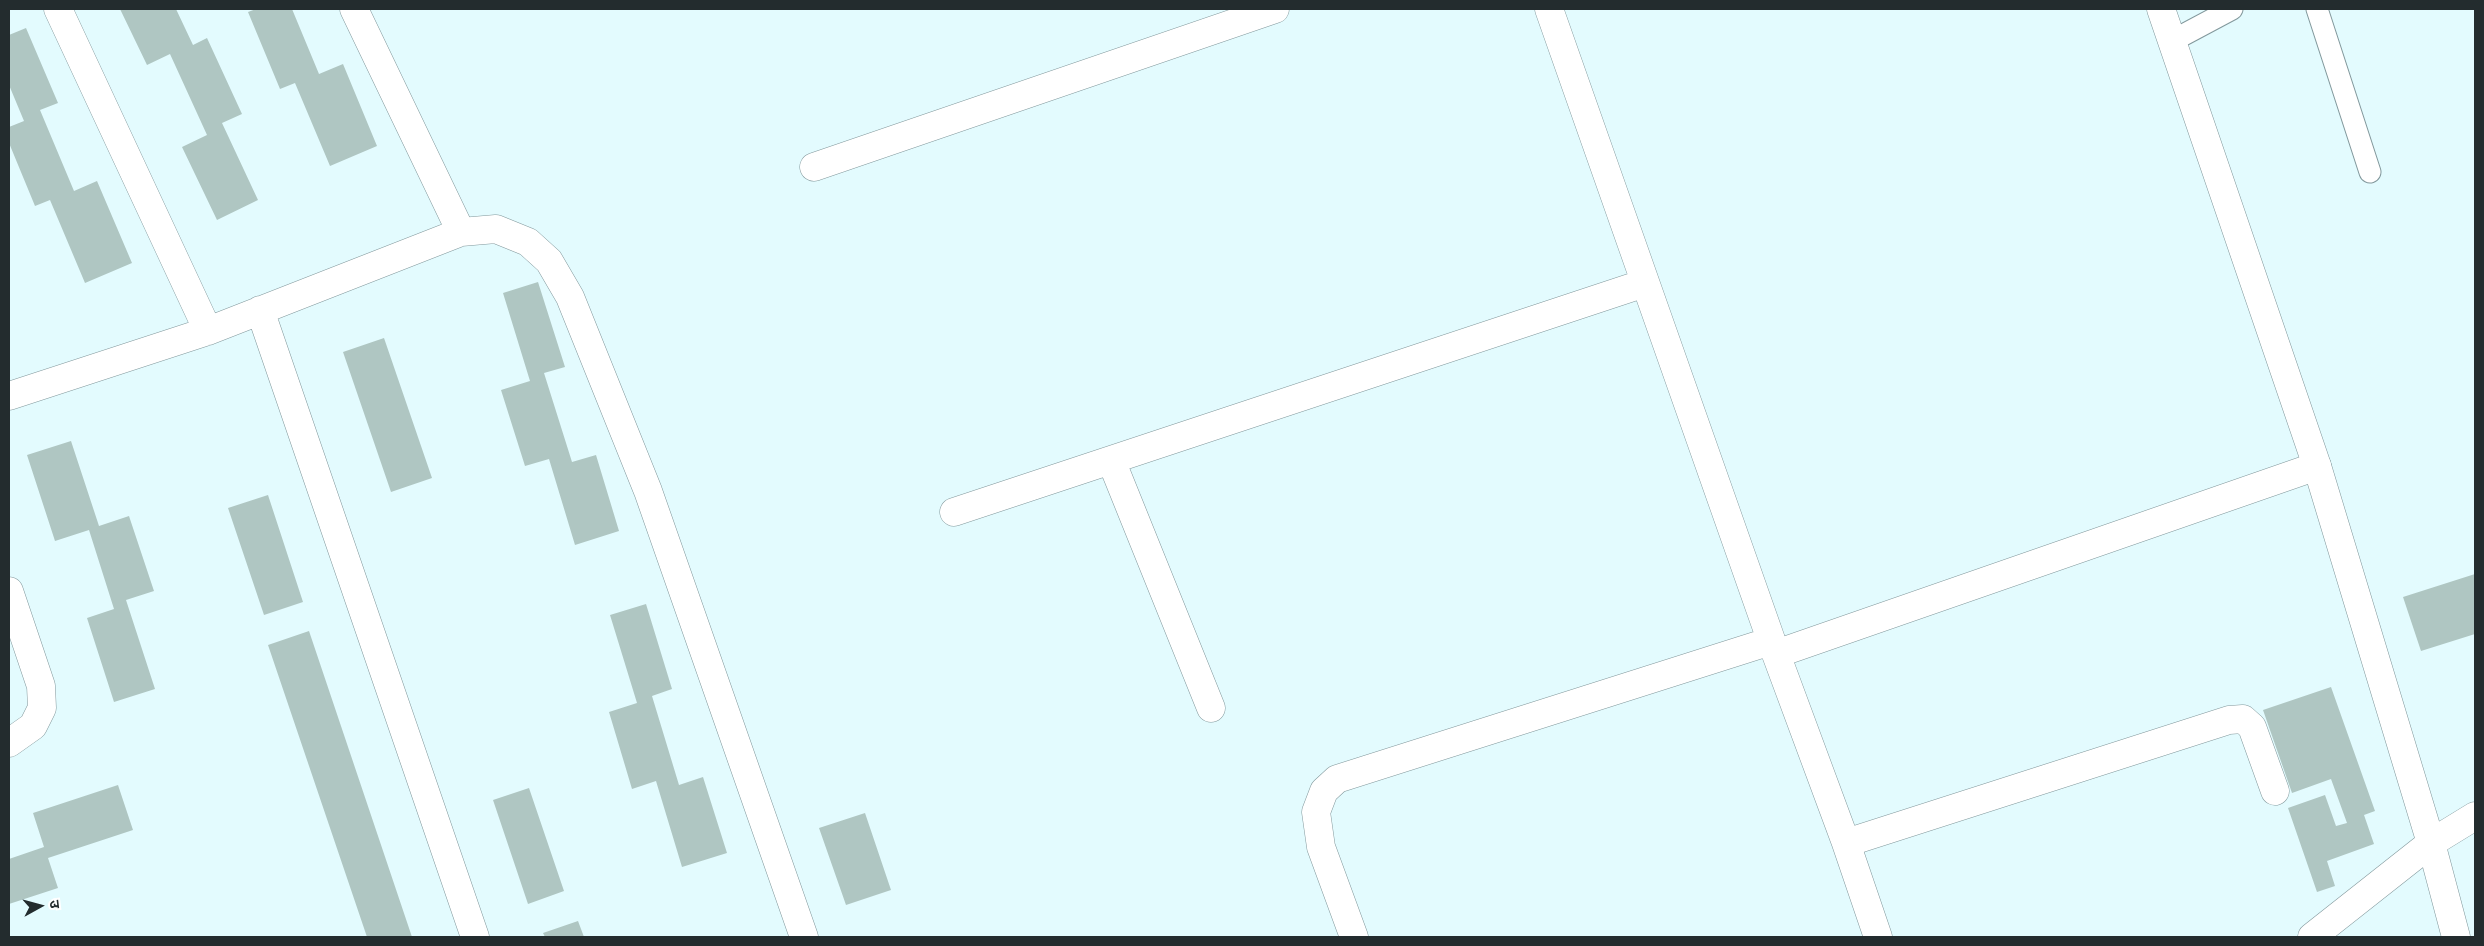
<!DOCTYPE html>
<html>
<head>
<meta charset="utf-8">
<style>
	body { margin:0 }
	#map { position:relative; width:2484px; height:946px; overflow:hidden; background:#e3fbfe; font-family:"Open Sans","Noto Sans Devanagari",sans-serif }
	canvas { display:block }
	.frame { position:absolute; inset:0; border:10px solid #232c2e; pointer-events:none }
	.north { position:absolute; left:15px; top:881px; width:50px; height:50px; -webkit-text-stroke:4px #fff; paint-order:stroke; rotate:83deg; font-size:14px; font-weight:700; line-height:20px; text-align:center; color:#232c2e }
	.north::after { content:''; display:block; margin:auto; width:18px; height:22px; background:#232c2e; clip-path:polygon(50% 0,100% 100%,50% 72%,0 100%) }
</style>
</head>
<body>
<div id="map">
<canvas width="2484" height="946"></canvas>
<div class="frame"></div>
<div class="north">उ</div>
</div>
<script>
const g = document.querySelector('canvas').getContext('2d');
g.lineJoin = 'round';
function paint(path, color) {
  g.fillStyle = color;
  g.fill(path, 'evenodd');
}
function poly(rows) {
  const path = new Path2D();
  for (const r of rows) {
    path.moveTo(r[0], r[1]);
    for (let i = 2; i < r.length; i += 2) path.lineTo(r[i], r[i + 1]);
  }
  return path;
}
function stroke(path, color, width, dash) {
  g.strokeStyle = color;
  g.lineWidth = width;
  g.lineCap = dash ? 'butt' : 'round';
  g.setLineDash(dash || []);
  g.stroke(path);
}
paint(poly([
	[120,9,176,9,193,45,207,38,242,114,222,123,258,200,217,220,182,147,207,135,170,54,147,65],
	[256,9,292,9,319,74,343,64,377,146,330,166,295,83,280,89,248,12],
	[26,28,58,103,40,110,74,191,97,181,132,263,85,283,50,200,35,206,9,143,9,127,24,121,9,85,9,35],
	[538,282,565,367,544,373,572,462,596,455,619,531,575,545,549,459,525,466,501,390,530,381,503,293],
	[384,338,432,478,391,492,343,352],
	[71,441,99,526,129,516,154,591,126,600,155,689,114,702,87,618,114,609,89,530,55,541,27,455],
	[268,495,303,602,264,615,228,508],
	[2475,574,2475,634,2421,651,2403,597],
	[646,604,672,689,652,696,679,785,703,777,727,853,682,867,656,781,632,789,609,712,637,703,610,615],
	[309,631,412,937,367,937,268,645],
	[2331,687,2375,811,2364,815,2374,844,2327,861,2335,886,2317,892,2288,808,2325,795,2336,826,2347,823,2331,779,2292,793,2263,710],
	[118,785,133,830,48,858,58,888,9,904,9,859,44,847,33,813],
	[529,788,564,891,528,904,493,800],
	[865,813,891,890,846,905,819,828],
	[578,921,584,937,545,937,543,933]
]), '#afc6c2');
const lane = poly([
	[2317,9,2370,172],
	[2172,41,2232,9]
]);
const street = poly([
	[58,9,208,331],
	[354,9,461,232],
	[1549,9,1776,654,1846,843,1878,937],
	[814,167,1275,9],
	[260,310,475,937],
	[9,396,208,331,461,232,496,229,528,242,549,261,570,297,648,491,804,937],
	[1111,460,1211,708],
	[954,512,1645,283],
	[9,591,41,686,42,708,33,726,9,743],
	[1776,654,2317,466],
	[1846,843,2229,720,2243,719,2252,727,2275,791],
	[1354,937,1321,847,1316,812,1324,791,1337,779,1771,641]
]);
const secondary = poly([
	[2161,9,2317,466,2431,843,2456,937],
	[2312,937,2431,843,2475,816]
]);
stroke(lane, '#82989c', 23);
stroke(street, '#82989c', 29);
stroke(secondary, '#82989c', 29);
stroke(lane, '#fff', 21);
stroke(street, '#fff', 28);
stroke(secondary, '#fff', 28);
</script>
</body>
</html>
